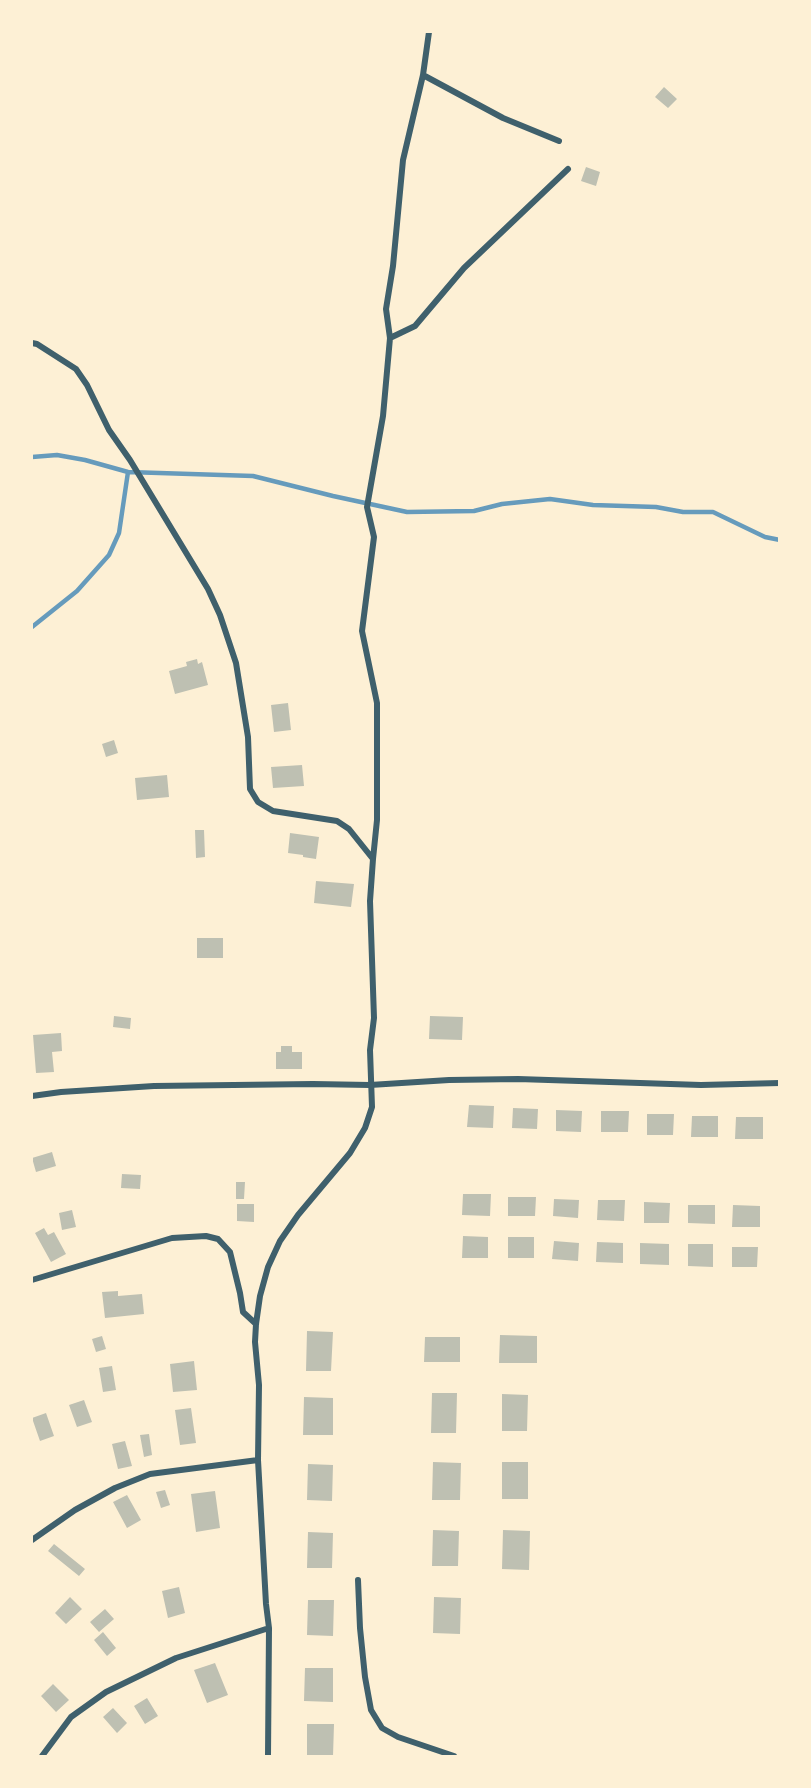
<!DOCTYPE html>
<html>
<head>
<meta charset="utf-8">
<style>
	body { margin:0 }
	#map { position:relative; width:811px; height:1788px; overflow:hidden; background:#fdf0d5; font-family:"DM Sans",sans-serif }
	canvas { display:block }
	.frame { position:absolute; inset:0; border:33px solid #fdf0d5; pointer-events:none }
</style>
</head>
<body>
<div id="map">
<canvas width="811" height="1788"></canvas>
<div class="frame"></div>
</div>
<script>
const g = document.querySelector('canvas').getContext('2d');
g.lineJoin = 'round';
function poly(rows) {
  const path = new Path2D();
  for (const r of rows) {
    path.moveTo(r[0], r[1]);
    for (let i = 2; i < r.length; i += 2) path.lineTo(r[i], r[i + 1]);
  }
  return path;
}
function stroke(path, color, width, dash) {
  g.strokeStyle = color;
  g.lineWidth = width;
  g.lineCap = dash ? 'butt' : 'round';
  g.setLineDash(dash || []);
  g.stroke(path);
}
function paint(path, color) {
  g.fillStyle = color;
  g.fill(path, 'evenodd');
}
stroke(poly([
	[32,457,57,455,85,460,128,472,253,476,333,496,407,512,474,511,502,504,550,499,593,505,656,507,683,512,713,512,765,537,780,540],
	[32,627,77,591,109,555,119,533,128,472]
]), '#669bbc', 4.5);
paint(poly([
	[664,87,677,99,668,108,655,97],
	[586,167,600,172,596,186,581,181],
	[197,659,198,664,202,662,208,685,175,694,169,671,187,666,186,662],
	[288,703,291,730,274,732,271,705],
	[114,740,118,753,106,757,102,744],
	[302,765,304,786,273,788,271,767],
	[167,775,169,797,137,800,135,778],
	[195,830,204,830,205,857,196,858],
	[290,833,319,837,316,859,303,857,303,855,288,853],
	[316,881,354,884,351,907,314,903],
	[197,938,223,938,223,958,197,958],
	[114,1016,131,1018,130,1029,113,1027],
	[430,1016,463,1017,462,1040,429,1039],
	[61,1033,62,1051,52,1052,54,1072,36,1073,33,1035],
	[281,1046,292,1046,292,1052,302,1052,302,1069,276,1069,276,1052,281,1052],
	[469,1105,494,1106,493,1128,467,1127],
	[513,1108,538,1109,537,1129,512,1128],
	[556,1110,582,1111,581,1132,556,1131],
	[601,1111,629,1111,628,1132,601,1132],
	[647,1114,674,1114,673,1135,647,1135],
	[692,1116,718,1116,718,1137,691,1137],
	[736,1117,763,1117,763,1139,735,1139],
	[52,1152,56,1166,36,1172,32,1158],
	[122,1174,141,1175,140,1189,121,1188],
	[236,1182,245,1182,244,1199,236,1199],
	[463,1194,491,1194,490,1216,462,1215],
	[508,1197,536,1197,535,1216,508,1216],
	[554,1199,579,1200,578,1218,553,1216],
	[598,1200,625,1200,624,1221,597,1220],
	[644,1202,670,1203,669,1223,644,1223],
	[237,1204,254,1204,254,1222,237,1221],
	[688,1205,715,1205,715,1224,688,1223],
	[733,1205,760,1206,760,1227,732,1227],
	[72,1210,76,1227,62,1230,59,1213],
	[44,1228,48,1235,54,1232,66,1254,51,1262,35,1233],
	[463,1236,488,1237,488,1258,462,1258],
	[508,1237,534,1237,534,1258,508,1258],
	[554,1241,579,1243,578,1261,552,1259],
	[597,1242,623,1243,623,1263,596,1262],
	[640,1243,669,1244,669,1265,640,1264],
	[688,1244,713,1244,713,1267,688,1266],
	[732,1247,758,1247,757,1267,732,1267],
	[118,1291,118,1296,142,1294,144,1314,105,1318,102,1292],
	[307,1331,333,1332,331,1371,306,1371],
	[500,1335,537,1336,537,1363,499,1363],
	[102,1336,106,1349,96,1352,92,1339],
	[425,1337,460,1337,460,1362,424,1362],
	[194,1361,197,1390,173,1392,170,1364],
	[112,1366,116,1390,103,1392,99,1368],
	[432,1393,457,1393,456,1433,431,1433],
	[502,1394,528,1395,527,1431,502,1431],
	[304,1397,333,1398,333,1435,303,1435],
	[84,1400,92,1422,77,1427,69,1405],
	[191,1408,196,1443,180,1445,175,1410],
	[46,1413,54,1436,40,1441,32,1418],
	[149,1434,152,1455,144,1457,140,1435],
	[125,1441,132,1466,118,1469,112,1444],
	[433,1462,461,1463,460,1500,432,1500],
	[502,1462,528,1462,528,1499,502,1499],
	[308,1464,333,1465,332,1501,307,1500],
	[165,1490,170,1505,161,1508,156,1492],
	[215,1491,220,1528,196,1532,191,1494],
	[127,1495,141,1520,127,1528,113,1502],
	[433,1530,459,1531,458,1566,432,1566],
	[503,1530,530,1531,529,1570,502,1569],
	[308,1532,333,1533,332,1568,307,1568],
	[54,1544,85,1569,79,1576,48,1551],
	[179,1587,185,1613,168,1618,162,1591],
	[70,1597,82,1609,66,1624,55,1613],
	[434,1597,461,1598,460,1634,433,1633],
	[308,1600,334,1600,333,1636,307,1635],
	[105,1609,114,1619,99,1632,90,1622],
	[103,1632,116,1648,107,1656,94,1640],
	[215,1663,228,1695,207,1703,194,1670],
	[305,1668,333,1668,333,1702,304,1701],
	[53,1684,69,1700,56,1712,41,1696],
	[147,1698,158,1716,145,1724,134,1706],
	[113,1708,127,1723,117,1733,103,1717],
	[307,1724,334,1724,333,1756,307,1756]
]), '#bec0b2');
stroke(poly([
	[423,75,503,118,559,141],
	[390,338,415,326,464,268,568,169],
	[32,343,37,344,76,369,87,385,109,430,130,460,208,589,220,615,236,663,248,737,250,789,258,802,273,811,337,821,349,829,373,859,370,901,374,1018,370,1050,372,1107,365,1128,350,1153,298,1215,280,1241,268,1267,260,1296,256,1324,255,1342,259,1385,258,1460,266,1604,269,1628,268,1756],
	[373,859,377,820,377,703,362,631,374,537,367,507,383,416,390,338,386,309,393,266,403,160,423,75,429,32],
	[32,1096,61,1092,154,1086,313,1084,370,1085,449,1080,518,1079,701,1085,780,1083],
	[32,1280,172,1238,206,1236,218,1239,230,1252,240,1293,243,1312,256,1324],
	[32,1540,75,1510,115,1488,150,1474,258,1460],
	[358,1580,360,1628,365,1677,371,1710,382,1728,398,1737,454,1756],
	[42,1756,71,1717,106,1692,176,1658,269,1628]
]), '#3f606c', 6);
</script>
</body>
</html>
